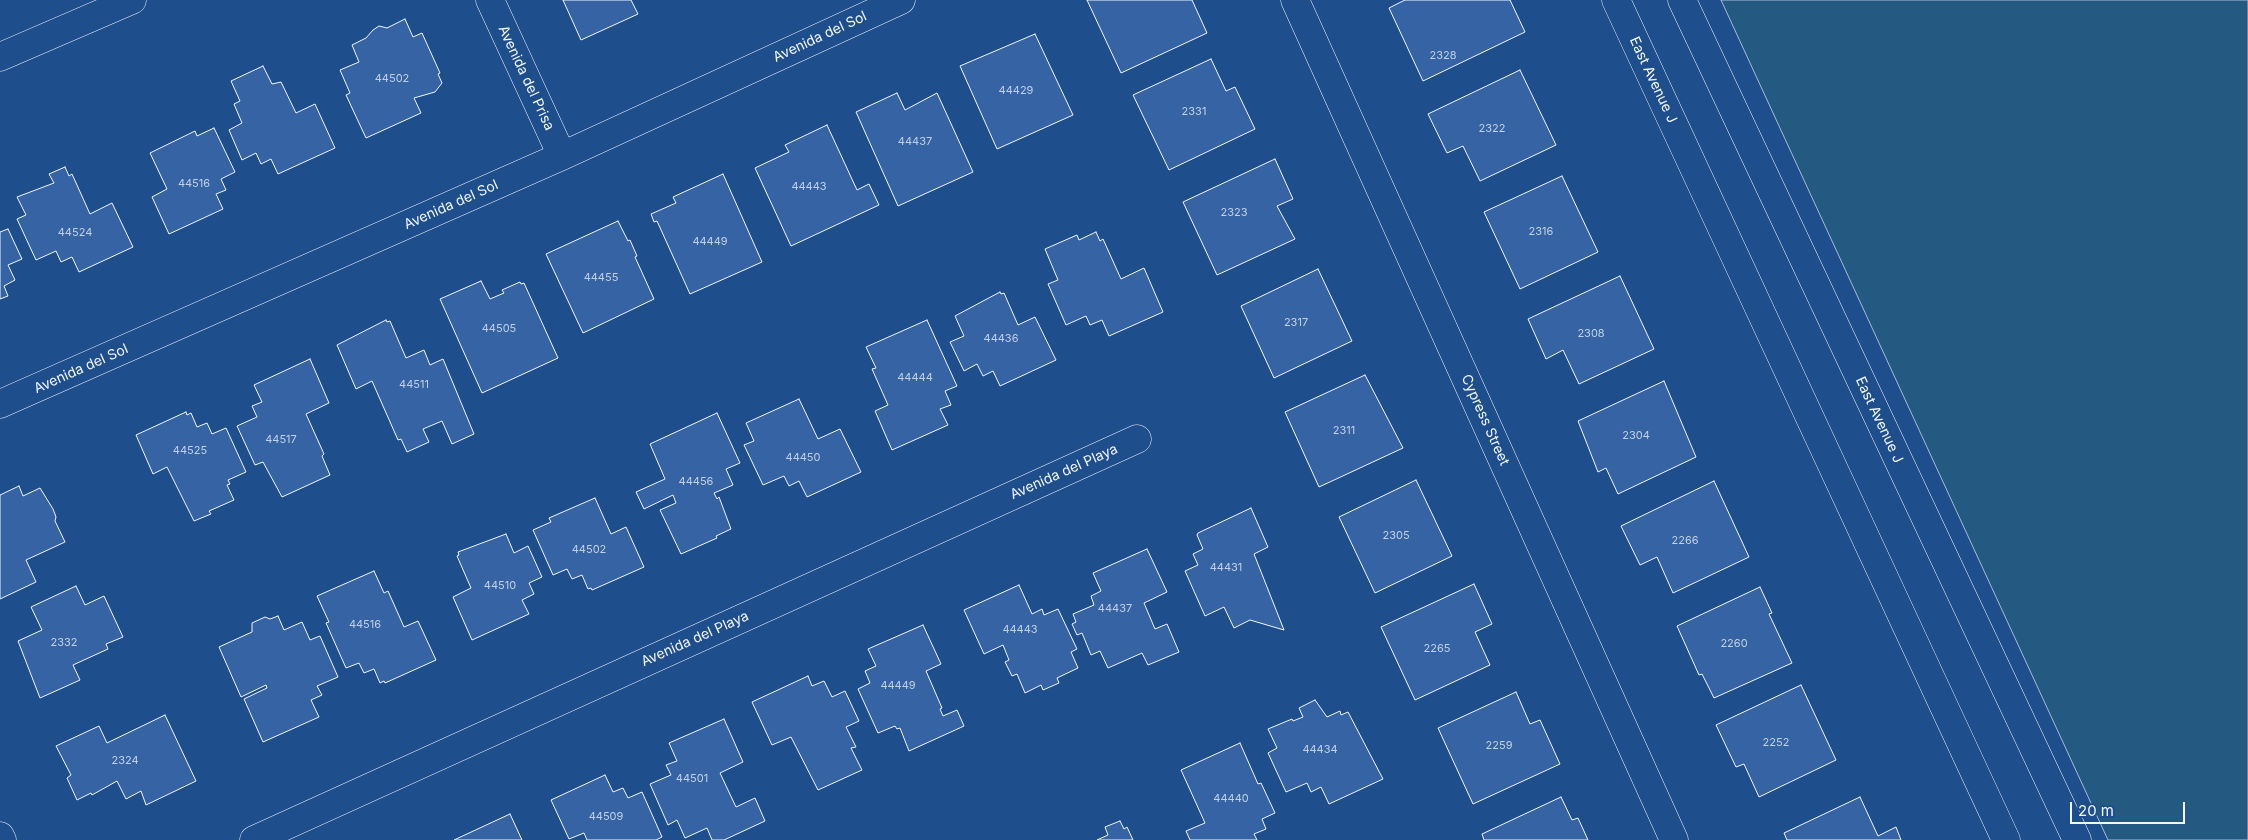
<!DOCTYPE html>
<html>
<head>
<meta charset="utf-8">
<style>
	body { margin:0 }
	#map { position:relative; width:2248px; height:840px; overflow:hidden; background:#1f4e8c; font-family:Inter,sans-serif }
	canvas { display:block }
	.scale { position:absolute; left:2070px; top:802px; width:115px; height:22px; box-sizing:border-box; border:2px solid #f2f6ff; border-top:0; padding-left:6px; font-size:15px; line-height:18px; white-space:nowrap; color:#f2f6ff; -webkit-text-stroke:4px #1f4e8c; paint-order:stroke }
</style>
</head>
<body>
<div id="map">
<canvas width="2248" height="840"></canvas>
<div class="scale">20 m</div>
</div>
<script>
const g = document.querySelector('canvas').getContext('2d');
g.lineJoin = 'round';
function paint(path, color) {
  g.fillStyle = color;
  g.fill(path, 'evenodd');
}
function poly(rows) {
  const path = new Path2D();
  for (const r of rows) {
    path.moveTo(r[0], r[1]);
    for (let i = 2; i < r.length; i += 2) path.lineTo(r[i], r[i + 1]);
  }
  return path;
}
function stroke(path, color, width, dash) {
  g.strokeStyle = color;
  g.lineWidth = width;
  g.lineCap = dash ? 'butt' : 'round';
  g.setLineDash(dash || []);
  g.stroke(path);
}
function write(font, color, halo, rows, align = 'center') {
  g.font = font + ' Inter,sans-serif';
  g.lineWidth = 4;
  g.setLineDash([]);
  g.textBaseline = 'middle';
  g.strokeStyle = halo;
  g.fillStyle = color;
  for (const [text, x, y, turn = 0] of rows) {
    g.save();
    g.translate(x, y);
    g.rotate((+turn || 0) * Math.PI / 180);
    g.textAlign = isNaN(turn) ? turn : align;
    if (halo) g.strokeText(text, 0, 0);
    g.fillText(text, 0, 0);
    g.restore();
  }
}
const green = poly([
	[1721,0,2248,0,2248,840,2108,840,1721,0]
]);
paint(green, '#245a82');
stroke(green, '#a8bbd7', 1);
const building = poly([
	[563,0,631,0,638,14,581,40,563,0],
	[1087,0,1192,0,1207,33,1121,73,1087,0],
	[1405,0,1510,0,1525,32,1423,81,1389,8,1405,0],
	[405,19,413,37,422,33,440,73,438,74,442,83,435,92,414,98,421,113,366,138,346,95,350,93,340,70,359,62,352,45,366,38,373,30,379,26,387,28,405,19],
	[1035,34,1073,115,997,149,960,66,1035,34],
	[1211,59,1226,91,1235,87,1255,129,1169,170,1133,95,1211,59],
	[263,66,272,84,281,82,296,113,315,104,335,148,278,174,271,159,261,164,256,153,242,160,229,130,242,123,234,104,240,101,231,81,263,66],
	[1520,70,1556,145,1480,181,1463,146,1447,153,1428,114,1520,70],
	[897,93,905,110,937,93,973,172,898,206,856,112,897,93],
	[827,125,857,190,869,184,879,205,791,246,755,168,789,152,785,145,827,125],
	[214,128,235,172,221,179,226,190,216,194,223,209,169,234,152,197,167,189,150,153,195,131,197,136,214,128],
	[1275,159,1293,199,1277,206,1295,239,1217,275,1183,202,1275,159],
	[65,167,69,176,72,174,90,214,112,203,133,247,79,272,72,257,61,262,56,251,36,260,17,219,26,215,17,197,54,183,49,174,65,167],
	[723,174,762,262,690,294,657,221,654,222,651,214,676,203,673,197,723,174],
	[1562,176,1598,252,1520,289,1484,212,1562,176],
	[618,221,628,241,630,240,637,256,635,257,654,299,583,333,546,254,618,221],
	[8,229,22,259,8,265,15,280,4,286,8,296,0,299,0,232,8,229],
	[1096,232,1100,241,1103,239,1121,279,1144,268,1163,312,1109,336,1102,320,1090,325,1086,316,1066,325,1048,284,1058,280,1045,249,1077,235,1079,240,1096,232],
	[1318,269,1352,341,1274,378,1241,306,1318,269],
	[1620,276,1654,349,1579,384,1563,350,1546,359,1528,319,1620,276],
	[481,281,490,299,504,293,502,290,520,282,521,284,524,283,558,358,482,393,440,299,481,281],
	[1000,292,1001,294,1004,293,1018,325,1035,317,1056,360,1000,386,993,371,983,376,977,364,964,371,950,342,964,336,955,316,1000,292],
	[386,320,387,322,390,321,406,358,424,350,430,365,443,359,474,434,452,444,442,421,423,429,429,442,407,452,401,439,398,440,372,381,356,389,337,345,386,320],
	[927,320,957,386,945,391,951,405,940,409,948,425,892,450,875,411,888,405,872,369,876,368,866,347,927,320],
	[310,359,329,403,306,414,324,454,322,456,330,475,282,497,263,462,255,465,237,426,257,417,252,406,262,402,254,385,310,359],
	[1365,375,1403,448,1319,487,1285,412,1365,375],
	[1664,381,1696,457,1618,494,1606,468,1598,472,1578,421,1664,381],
	[799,399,818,439,840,429,861,472,807,497,799,481,789,486,784,476,763,485,744,445,754,441,746,423,799,399],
	[186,412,187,415,191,413,197,427,207,423,212,434,226,428,246,472,228,480,230,484,227,485,234,500,209,511,211,514,194,521,167,467,153,474,136,435,186,412],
	[717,413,740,463,726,469,733,485,714,493,717,499,719,497,731,529,716,536,717,538,681,554,660,510,676,503,673,495,644,509,636,492,665,479,650,444,717,413],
	[1416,480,1452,556,1375,593,1339,517,1416,480],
	[1714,481,1749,557,1673,593,1657,557,1640,565,1621,526,1714,481],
	[19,486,23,496,40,488,53,509,56,517,55,521,65,542,26,560,36,582,0,599,0,495,19,486],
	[595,498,611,534,626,527,644,567,592,590,591,588,588,589,582,575,572,579,567,569,553,575,533,530,551,522,549,518,595,498],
	[1251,508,1268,547,1254,554,1284,630,1250,620,1234,628,1224,607,1205,616,1185,571,1198,565,1193,554,1203,549,1197,535,1198,533,1251,508],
	[506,534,514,553,528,546,542,577,529,583,534,594,522,600,529,614,472,640,453,597,471,588,457,556,459,555,458,552,506,534],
	[1147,549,1167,592,1144,603,1155,629,1167,624,1179,652,1148,665,1142,653,1108,668,1100,651,1091,655,1082,633,1077,635,1072,624,1076,622,1073,614,1094,605,1091,596,1101,591,1093,573,1147,549],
	[374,571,384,593,388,591,404,627,418,621,436,660,385,683,384,681,380,683,374,669,364,673,359,663,346,668,326,623,329,622,317,596,374,571],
	[1474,584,1492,624,1475,632,1490,665,1415,700,1381,627,1474,584],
	[1019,585,1032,614,1042,609,1044,615,1058,609,1077,649,1071,652,1078,668,1057,678,1059,683,1043,690,1041,685,1025,693,1017,674,1012,676,1005,662,1009,660,1003,645,984,654,964,610,1019,585],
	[76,586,85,605,104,596,123,637,106,644,108,649,73,665,80,680,40,698,18,641,42,630,31,607,76,586],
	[1760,587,1772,613,1769,614,1792,663,1714,698,1702,674,1699,675,1677,626,1760,587],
	[278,616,284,630,302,622,310,640,320,636,338,677,317,686,322,695,311,700,319,717,263,742,244,699,267,688,266,685,241,697,219,647,252,632,252,623,265,617,270,619,278,616],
	[923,625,941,664,926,671,942,708,940,709,943,716,957,710,964,726,909,751,900,728,897,729,895,726,878,733,858,689,870,683,865,671,876,666,868,649,923,625],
	[808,676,812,686,824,681,832,697,845,691,859,721,846,727,856,747,851,748,862,770,818,790,791,737,772,745,752,702,808,676],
	[1801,685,1836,760,1759,797,1744,764,1736,767,1716,725,1801,685],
	[1516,692,1530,724,1540,720,1560,764,1473,804,1438,728,1516,692],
	[1315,700,1327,717,1340,711,1341,715,1348,712,1383,779,1329,804,1321,787,1311,792,1307,783,1286,792,1268,753,1277,748,1268,729,1292,719,1293,721,1303,717,1299,708,1315,700],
	[165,715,196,781,146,805,141,791,126,799,117,781,92,795,91,793,77,800,67,778,71,775,56,746,99,726,107,743,165,715],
	[724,719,743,762,720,773,736,807,755,798,765,821,724,840,712,840,707,828,685,838,677,820,668,825,650,784,671,775,666,765,677,761,669,743,724,719],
	[1240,743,1258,784,1261,783,1275,813,1262,819,1266,829,1254,834,1257,840,1190,840,1186,831,1205,823,1181,770,1240,743],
	[605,775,613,792,623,788,628,798,642,792,662,837,656,840,587,840,584,833,569,839,551,800,605,775],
	[1561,797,1572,820,1578,818,1588,840,1484,840,1482,834,1561,797],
	[1860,797,1878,836,1896,827,1901,840,1787,840,1784,833,1860,797],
	[510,814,522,840,454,840,510,814],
	[1120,821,1124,829,1127,827,1133,840,1097,840,1108,835,1105,827,1120,821]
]);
paint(building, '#3563a3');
stroke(building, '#f2f6ff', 1);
const minor = poly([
	[490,0,562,156],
	[1295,0,1674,840],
	[0,404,562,156,901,0],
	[0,836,2,840],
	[254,840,1137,439]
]);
const tertiary = poly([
	[0,57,132,0]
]);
const primary = poly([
	[1616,0,2006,840],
	[1682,0,2077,840]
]);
stroke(minor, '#f2f6ff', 29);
stroke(tertiary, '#f2f6ff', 29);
stroke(primary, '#f2f6ff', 29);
stroke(minor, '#1f4e8c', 28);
stroke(tertiary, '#1f4e8c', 28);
stroke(primary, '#1f4e8c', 28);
write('11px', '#c3d1e8', null, [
	["2328",1443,56],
	["44502",392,79],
	["44429",1016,91],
	["2331",1194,112],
	["2322",1492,129],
	["44437",915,142],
	["44516",194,184],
	["44443",809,187],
	["2323",1234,213],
	["2316",1541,232],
	["44524",75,233],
	["44449",710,242],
	["44455",601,278],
	["2317",1296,323],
	["44505",499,329],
	["2308",1591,334],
	["44436",1001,339],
	["44444",915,378],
	["44511",414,385],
	["2311",1344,431],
	["2304",1636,436],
	["44517",281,440],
	["44525",190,451],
	["44450",803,458],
	["44456",696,482],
	["2305",1396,536],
	["2266",1685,541],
	["44502",589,550],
	["44431",1226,568],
	["44510",500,586],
	["44437",1115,609],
	["44516",365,625],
	["44443",1020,630],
	["2332",64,643],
	["2260",1734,644],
	["2265",1437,649],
	["44449",898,686],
	["2252",1776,743],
	["2259",1499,746],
	["44434",1320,750],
	["2324",125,761],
	["44501",692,779],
	["44440",1231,799],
	["44509",606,817]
]);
write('14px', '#f2f6ff', '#1f4e8c', [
	["Avenida del Sol",820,37,-25],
	["Avenida del Prisa",526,78,65],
	["East Avenue J",1653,80,65],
	["Avenida del Sol",451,205,-24],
	["Avenida del Sol",81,369,-24],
	["Cypress Street",1485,420,66],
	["East Avenue J",1879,420,65],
	["Avenida del Playa",1064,472,-24],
	["Avenida del Playa",695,639,-24]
]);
</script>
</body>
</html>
